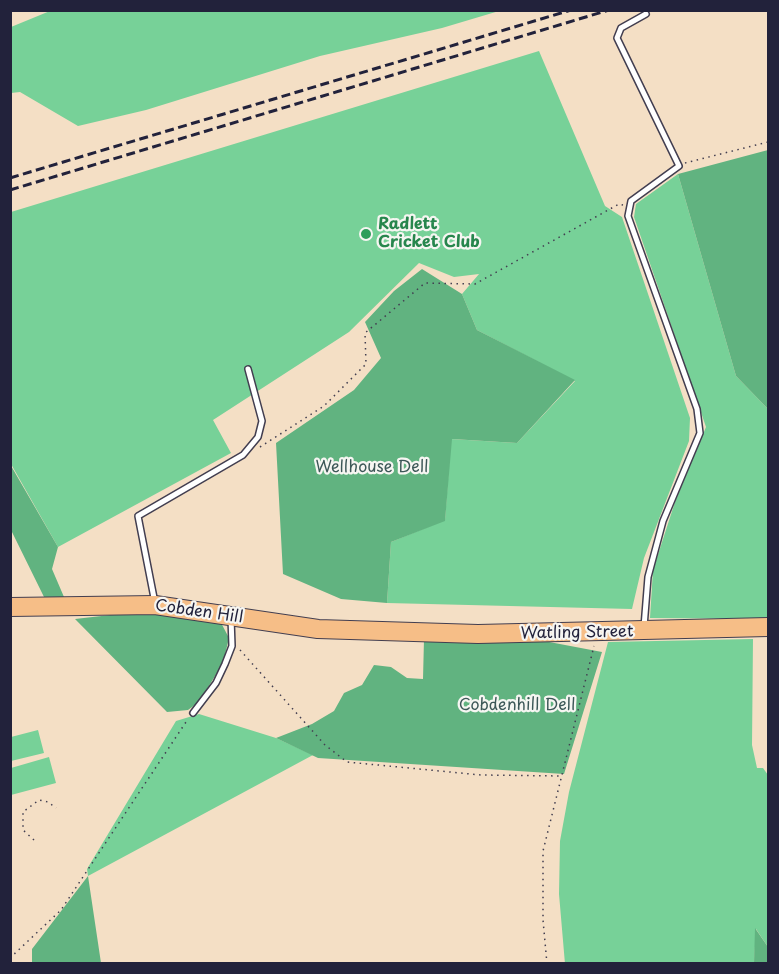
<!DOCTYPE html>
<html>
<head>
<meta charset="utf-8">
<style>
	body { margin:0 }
	#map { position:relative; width:779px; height:974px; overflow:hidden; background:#f4dfc5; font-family:"Playpen Sans",sans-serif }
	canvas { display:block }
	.frame { position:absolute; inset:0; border:12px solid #22223b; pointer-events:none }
</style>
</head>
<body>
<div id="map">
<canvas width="779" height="974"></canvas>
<div class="frame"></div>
</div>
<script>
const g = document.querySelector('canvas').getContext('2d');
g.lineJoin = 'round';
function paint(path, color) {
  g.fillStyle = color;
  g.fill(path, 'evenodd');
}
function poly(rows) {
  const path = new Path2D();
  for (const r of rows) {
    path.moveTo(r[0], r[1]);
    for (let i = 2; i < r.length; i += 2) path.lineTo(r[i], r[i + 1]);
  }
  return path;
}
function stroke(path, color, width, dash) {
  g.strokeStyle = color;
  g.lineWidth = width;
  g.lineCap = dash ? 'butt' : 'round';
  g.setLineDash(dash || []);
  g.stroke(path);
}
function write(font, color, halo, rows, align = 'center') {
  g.font = font + ' "Playpen Sans",sans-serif';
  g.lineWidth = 4.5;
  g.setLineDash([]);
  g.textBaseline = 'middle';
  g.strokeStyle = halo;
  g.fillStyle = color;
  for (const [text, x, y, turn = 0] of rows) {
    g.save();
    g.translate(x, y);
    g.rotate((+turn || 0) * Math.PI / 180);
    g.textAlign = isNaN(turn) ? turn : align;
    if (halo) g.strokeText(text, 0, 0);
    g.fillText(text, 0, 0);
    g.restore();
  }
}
paint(poly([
	[50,11,499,11,442,28,320,56,146,110,78,126,20,92,11,93,11,27],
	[539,51,605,206,622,217,690,418,689,441,644,558,632,609,387,603,391,542,445,520,451,439,517,443,575,381,477,330,462,294,479,274,454,277,419,263,349,332,213,420,231,453,58,547,11,464,11,212],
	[678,174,736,376,768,409,768,619,650,618,653,570,675,502,706,427,634,217,636,204],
	[753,639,752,745,757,768,763,768,768,775,768,947,756,929,754,963,565,964,559,894,560,841,569,792,608,642],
	[199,714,276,738,313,755,88,876,87,869,176,721],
	[38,730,44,753,11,761,11,737],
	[49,757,56,783,11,795,11,768]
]), '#77d198');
paint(poly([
	[768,150,768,409,736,376,678,174],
	[422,269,462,294,477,330,575,380,517,443,452,439,445,521,391,542,387,603,341,599,283,574,276,443,354,390,381,358,365,322,394,291],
	[10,464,58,547,52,569,64,597,44,597,11,530],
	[128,613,219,619,229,638,223,663,199,702,188,710,167,712,75,619],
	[424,639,544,641,602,652,564,774,318,758,276,738,312,724,334,711,344,693,362,685,374,665,391,667,407,678,423,679],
	[88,876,101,963,32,963,32,949],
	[755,928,768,947,768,963,754,963]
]), '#61b380');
const service = poly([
	[155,603,138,516,243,455,258,437,262,421,248,369],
	[644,627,648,577,663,521,700,433,697,409,628,216,631,201,679,166,617,38,621,28,646,14],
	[193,713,216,683,225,664,232,646,231,618]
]);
const primary = poly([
	[10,607,155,605,318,629,478,634,768,627]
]);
stroke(service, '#423e50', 8);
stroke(primary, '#423e50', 20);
stroke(poly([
	[685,163,768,142],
	[260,447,324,406,366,364,365,333,425,283,475,284,619,204,623,205],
	[240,650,325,745,347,762,481,775,562,776],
	[34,840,23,830,23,812,39,800,48,802,56,808],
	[10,958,61,910,188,719],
	[547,964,543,920,543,851,594,646]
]), '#423e50', 1.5, [1.5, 4.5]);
stroke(service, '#fff', 5);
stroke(primary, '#f6be87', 18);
stroke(poly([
	[10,178,571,10],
	[10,190,609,10]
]), '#22223b', 3, [9, 4.5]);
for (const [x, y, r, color] of [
	[366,234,6,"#2e9e5b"]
]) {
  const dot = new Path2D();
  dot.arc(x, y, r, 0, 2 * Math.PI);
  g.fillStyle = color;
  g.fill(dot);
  stroke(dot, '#f6f6f2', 2);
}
write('bold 16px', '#27864d', '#f6f6f2', [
	["Radlett",378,225],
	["Cricket Club",378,243]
], 'left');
write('16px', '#3c5757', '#f6f6f2', [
	["Wellhouse Dell",372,468],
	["Cobdenhill Dell",517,706]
]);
write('16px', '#22223b', '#f6f6f2', [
	["Cobden Hill",199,612,8],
	["Watling Street",577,633,-1]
]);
</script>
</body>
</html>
